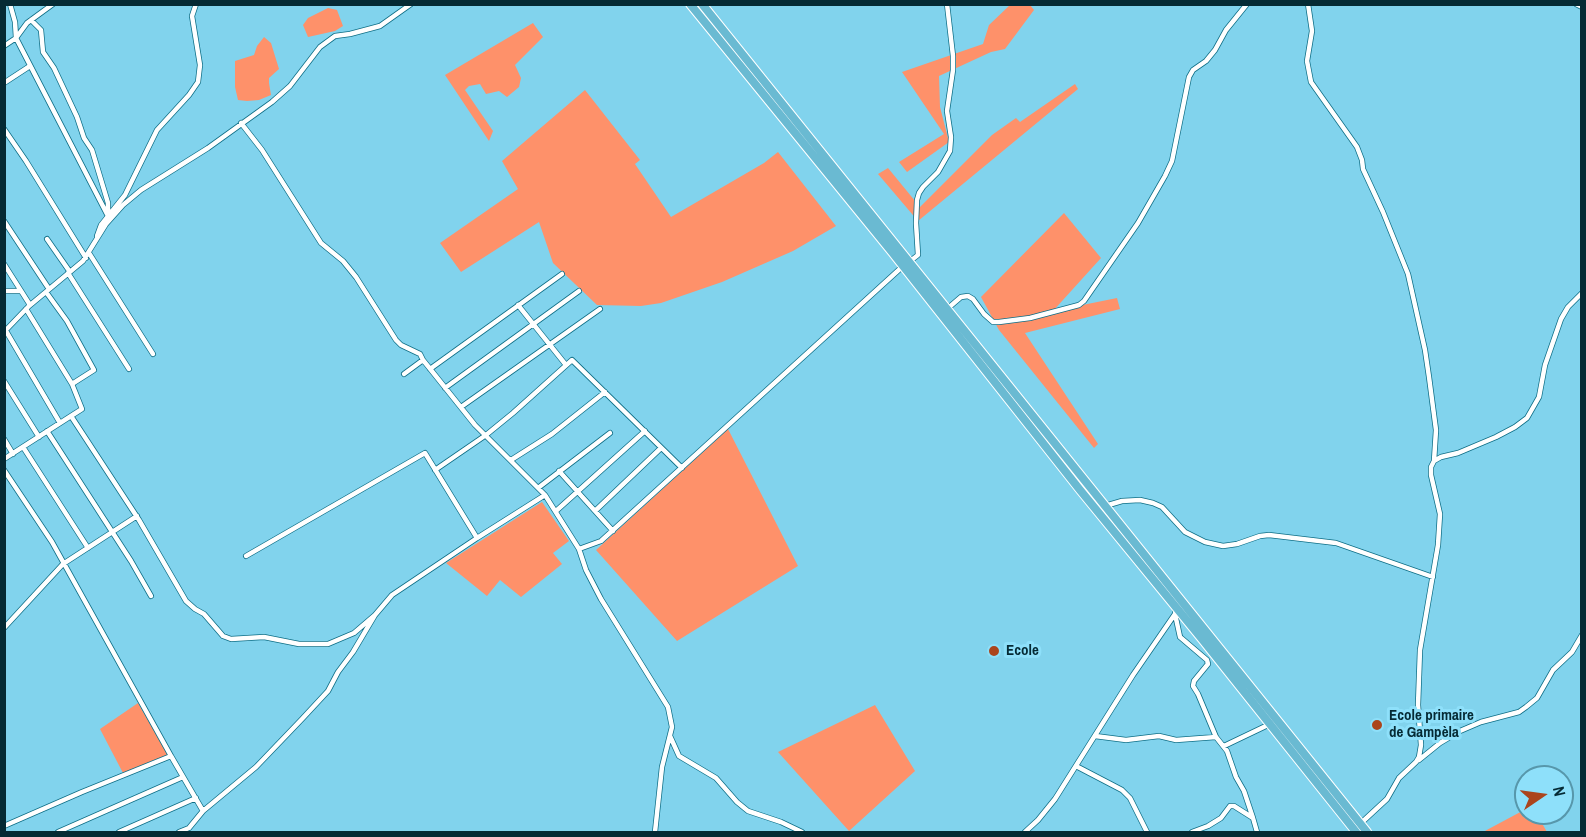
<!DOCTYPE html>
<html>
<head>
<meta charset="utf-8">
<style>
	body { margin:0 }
	#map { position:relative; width:1586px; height:837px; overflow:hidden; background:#81d3ed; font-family:"Archivo Narrow",sans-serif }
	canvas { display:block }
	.frame { position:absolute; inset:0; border:6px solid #052a34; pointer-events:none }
	.north { position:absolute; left:1514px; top:765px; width:60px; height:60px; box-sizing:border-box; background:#8ee0fa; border:2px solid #5797ab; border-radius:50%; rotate:77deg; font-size:16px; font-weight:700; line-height:24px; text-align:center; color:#052a34 }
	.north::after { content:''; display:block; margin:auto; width:21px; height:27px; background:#ab451c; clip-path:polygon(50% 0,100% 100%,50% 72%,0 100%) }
</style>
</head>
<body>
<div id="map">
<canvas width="1586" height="837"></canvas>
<div class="frame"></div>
<div class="north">N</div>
</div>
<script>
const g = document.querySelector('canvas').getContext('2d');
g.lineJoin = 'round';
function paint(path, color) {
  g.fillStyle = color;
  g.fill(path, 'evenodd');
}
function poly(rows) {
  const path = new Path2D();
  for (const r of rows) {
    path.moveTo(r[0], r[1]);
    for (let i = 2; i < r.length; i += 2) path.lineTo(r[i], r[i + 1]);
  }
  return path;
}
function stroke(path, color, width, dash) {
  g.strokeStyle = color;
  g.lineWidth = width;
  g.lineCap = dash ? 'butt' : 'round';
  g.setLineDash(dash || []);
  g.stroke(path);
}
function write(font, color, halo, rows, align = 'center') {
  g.font = font + ' "Archivo Narrow",sans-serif';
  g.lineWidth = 6;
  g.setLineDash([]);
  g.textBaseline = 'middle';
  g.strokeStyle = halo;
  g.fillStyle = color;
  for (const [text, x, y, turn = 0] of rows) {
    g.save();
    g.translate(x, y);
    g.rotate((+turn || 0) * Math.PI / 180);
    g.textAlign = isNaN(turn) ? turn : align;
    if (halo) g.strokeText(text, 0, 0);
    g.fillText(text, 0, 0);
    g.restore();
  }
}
paint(poly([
	[1010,5,1030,5,1034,10,1005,49,991,52,939,76,940,107,949,142,907,172,899,162,944,134,902,72,983,44,989,25],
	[328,8,337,10,343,26,335,31,308,37,303,25,308,18],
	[533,23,543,37,515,65,521,78,519,87,507,97,499,91,486,94,480,84,469,86,465,90,493,131,489,141,445,75],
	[264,37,271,43,279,69,269,78,269,83,271,95,259,100,247,101,238,100,235,87,235,61,254,55,257,46],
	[1075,84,1078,89,918,221,878,174,888,168,920,207,992,135,1016,118,1020,122],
	[585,90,640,160,635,164,671,217,764,163,778,152,836,226,793,251,722,282,661,303,641,306,597,305,553,263,539,222,461,272,440,243,518,189,502,161],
	[1064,213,1101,258,1053,311,1117,298,1120,309,1025,333,1098,444,1094,448,999,330,981,297],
	[728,429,798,566,677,641,596,550],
	[542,502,569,541,553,553,562,564,521,597,500,580,487,596,446,563],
	[138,703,168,755,123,773,100,729],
	[875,705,915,771,849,831,778,752],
	[1526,809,1526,813,1536,813,1547,832,1483,832]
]), '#fe916a');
const minor = poly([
	[10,4,15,22,16,38,108,216],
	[1308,4,1312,31,1307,61,1311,82,1357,147,1362,160,1363,169,1383,212,1408,274,1425,350,1429,377,1436,430,1434,461],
	[1576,4,1582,7],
	[31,20,41,30,43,52,54,68,77,117,84,138,92,150,108,203,108,215],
	[4,46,16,38,27,23,53,4],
	[4,83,30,66],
	[241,123,262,150,321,243,343,261,356,277,396,340,401,345,420,354,423,360],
	[4,129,26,161,86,258],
	[4,221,49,289],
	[97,236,101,225,125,195,157,130,189,95,198,82,200,65,192,16,196,4],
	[47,239,70,272],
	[89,253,153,354],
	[909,262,918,255,916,223,917,200,919,193,923,187,938,172,950,151,951,137,947,111,953,70,953,56,947,4],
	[4,264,30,305],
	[68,273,129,369],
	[4,291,21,291],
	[46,292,67,321,94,370,72,384],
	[518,305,566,365],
	[26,309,72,384,82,409,71,416],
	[947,309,961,297,968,296,973,299,984,314,993,322,999,322,1030,318,1079,305,1084,301,1138,223,1165,176,1172,161,1189,77,1193,70,1206,61,1215,50,1226,30,1247,4],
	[6,331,60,423],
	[4,332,29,306,83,261,106,224,123,205,141,190,208,148,272,102,290,86,320,47,335,36,350,34,380,26,411,4],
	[430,369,562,274],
	[404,374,423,360,475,425,545,495,579,549,586,570,601,599,668,707,672,727,662,767,655,832],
	[4,381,39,437],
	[445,388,579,291],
	[461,407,600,309],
	[47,431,131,561,151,596],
	[4,439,13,454],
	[23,447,88,548],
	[4,459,71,416,139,520,186,601,195,609,204,614,223,636,231,639,264,637,299,644,328,644,354,633,375,615],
	[511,460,552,434,605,392],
	[4,470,52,542,171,756],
	[435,470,486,435,513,413,572,360,682,468],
	[559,471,613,531],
	[538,488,610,433],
	[1105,506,1122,501,1140,500,1153,503,1162,507,1185,532,1205,542,1223,546,1237,544,1260,536,1269,535,1336,543,1433,577],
	[556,511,645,431],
	[595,511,661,448],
	[579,549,601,541,902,267],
	[246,556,425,453,477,538,545,495],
	[1175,614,1180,637,1207,660,1208,664,1194,681,1193,686,1198,694,1216,737,1227,751,1236,777,1244,791,1253,818],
	[4,628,63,564,137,516],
	[670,736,679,756,716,778,737,802,748,811,781,822,802,832],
	[1095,736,1126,740,1159,736,1176,740,1216,737],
	[1224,746,1270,724],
	[1419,760,1440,743,1460,731,1481,722,1519,712,1526,707,1537,698,1553,670,1572,652,1582,635],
	[1076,766,1122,790,1130,798,1147,832],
	[1360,824,1387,799,1399,778,1416,762,1419,757,1421,745,1418,705,1420,650,1438,545,1440,514,1431,475,1431,467,1434,461,1441,457,1458,453,1496,437,1515,427,1527,418,1539,397,1545,365,1561,319,1568,307,1582,293],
	[4,826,82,792,171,756,203,811],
	[58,832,183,777],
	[119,832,196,798],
	[179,832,189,828,203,811,256,767,302,719,328,691,338,672,353,652,375,615,392,595,477,538],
	[1025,832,1038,820,1055,799,1133,675,1175,614,1176,609],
	[1192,832,1208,826,1221,818,1230,806,1234,806,1253,818,1257,832]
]);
const trunk = poly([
	[690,4,892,252,1080,490,1202,639,1356,832],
	[702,4,1367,832]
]);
stroke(minor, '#0e6e86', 6);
stroke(trunk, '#fff', 10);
stroke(minor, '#fff', 4.5);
stroke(trunk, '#6abad2', 8);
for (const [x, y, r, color] of [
	[994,651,6,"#ab451c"],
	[1377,725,6,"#ab451c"]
]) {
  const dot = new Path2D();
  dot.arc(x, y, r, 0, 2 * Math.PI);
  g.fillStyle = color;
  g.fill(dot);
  stroke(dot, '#8ee0fa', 2);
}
write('bold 15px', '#052a34', '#8ee0fa', [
	["Ecole",1006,651],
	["Ecole primaire",1389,716],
	["de Gampèla",1389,733]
], 'left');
</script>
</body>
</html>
